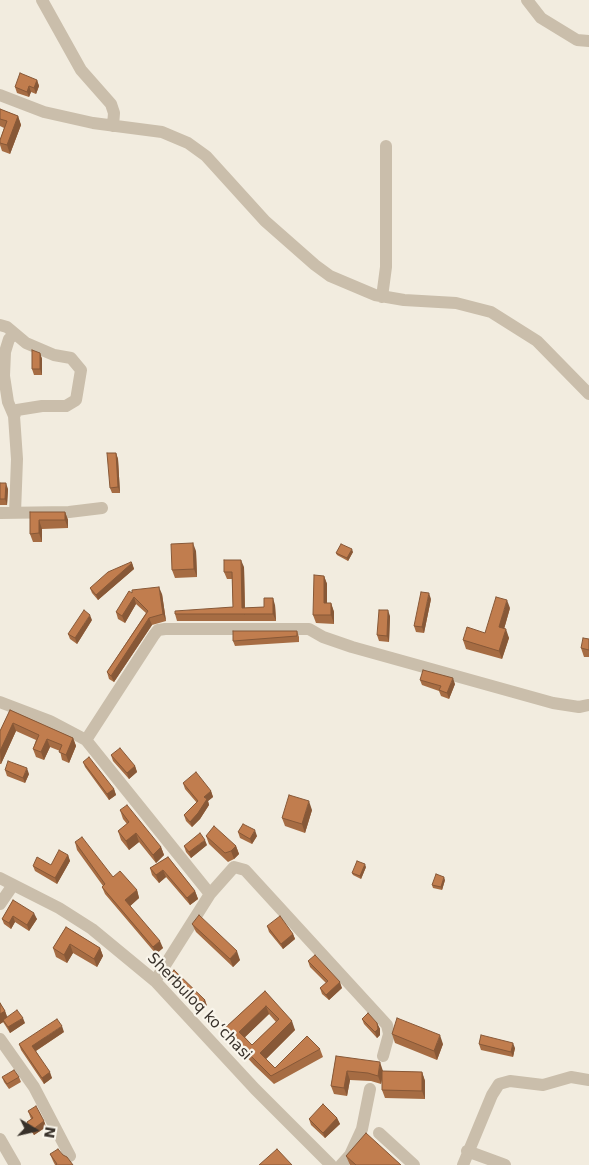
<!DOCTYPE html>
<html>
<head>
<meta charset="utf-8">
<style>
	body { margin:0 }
	#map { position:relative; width:589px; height:1165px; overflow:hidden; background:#f2ecdf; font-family:"DejaVu Sans",sans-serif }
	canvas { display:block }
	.north { position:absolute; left:10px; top:1105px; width:50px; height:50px; -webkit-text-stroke:4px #f9f5eb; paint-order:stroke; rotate:99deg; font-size:14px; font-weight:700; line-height:20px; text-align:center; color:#38312a }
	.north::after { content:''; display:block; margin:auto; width:18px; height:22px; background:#38312a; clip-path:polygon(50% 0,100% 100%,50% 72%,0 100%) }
</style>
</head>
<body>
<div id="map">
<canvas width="589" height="1165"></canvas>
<div class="north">N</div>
</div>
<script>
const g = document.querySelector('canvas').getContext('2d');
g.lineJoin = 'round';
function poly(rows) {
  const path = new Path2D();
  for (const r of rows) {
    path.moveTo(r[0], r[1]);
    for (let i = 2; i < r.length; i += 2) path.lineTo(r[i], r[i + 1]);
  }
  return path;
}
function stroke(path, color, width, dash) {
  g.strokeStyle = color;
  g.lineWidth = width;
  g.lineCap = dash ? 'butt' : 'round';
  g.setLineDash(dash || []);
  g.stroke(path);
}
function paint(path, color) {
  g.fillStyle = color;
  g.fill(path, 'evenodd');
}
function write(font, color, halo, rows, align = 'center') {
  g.font = font + ' "DejaVu Sans",sans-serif';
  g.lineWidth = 4.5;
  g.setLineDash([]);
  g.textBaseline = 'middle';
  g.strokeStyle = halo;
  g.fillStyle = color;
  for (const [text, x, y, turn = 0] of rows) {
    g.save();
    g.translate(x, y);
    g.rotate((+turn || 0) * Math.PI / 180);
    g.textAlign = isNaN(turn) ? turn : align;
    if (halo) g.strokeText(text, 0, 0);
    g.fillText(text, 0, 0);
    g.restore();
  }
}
stroke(poly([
	[42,0,81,70,111,104,114,113,113,126],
	[527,0,541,18,577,40,589,41],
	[0,95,44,112,93,123,162,132,188,143,206,156,265,221,315,265,330,276,375,295,404,300,456,303,491,312,537,341,589,394],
	[382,297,386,267,386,146],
	[0,325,7,327,26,343,54,355,71,358,81,370,76,400,66,406,42,406,17,410,14,416,17,459,15,513],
	[14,416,8,402,4,376,5,352,9,339,15,334],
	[0,513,69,512,102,508],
	[0,702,50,721,86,740,210,894,155,981],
	[86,740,154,635,158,630,165,629,309,629,323,637,352,647,553,703,579,707,589,705],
	[0,878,59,908,92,929,155,981,255,1089,331,1165],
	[210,894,234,867,245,870,387,1025,389,1034,383,1056],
	[0,904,13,885],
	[0,1039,34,1087,70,1156],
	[379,1133,414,1165],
	[0,1139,15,1165],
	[467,1151,505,1165],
	[341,1165,350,1155,362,1129,370,1089],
	[463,1165,492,1095,499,1084,510,1081,543,1085,571,1077,589,1080]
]), '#cabeab', 12);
paint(poly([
	[37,80,39,86,36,94,31,92,29,97,17,93,15,87],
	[0,109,18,116,21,125,10,154,2,151,0,145,0,140,4,128,0,126],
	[40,353,42,359,42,375,34,375,32,369],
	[116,453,118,459,120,493,112,493,110,488],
	[0,483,8,489,7,505,0,505],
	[30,512,65,512,68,520,68,528,42,529,42,542,33,542,30,534],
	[196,551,197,577,175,578,172,570],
	[353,552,348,561,337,555,336,553],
	[132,563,134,569,98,600,92,593,90,588],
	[244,567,245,608,264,607,275,605,276,621,177,621,175,614,233,607,232,579,227,579,224,572],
	[324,576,327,584,327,603,331,603,334,612,334,624,316,623,313,615],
	[132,593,162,594,166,621,152,625,114,682,109,679,107,672,146,613,136,604,125,623,118,619,116,612],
	[431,599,424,633,416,632,414,626],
	[510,608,504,629,509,638,502,659,466,649,463,640,485,633],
	[390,616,389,642,379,641,377,635],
	[92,620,77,644,70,639,68,634],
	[297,631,299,637,299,642,235,646,233,641],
	[589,639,589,657,584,657,581,648],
	[420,680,455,684,449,699,441,696,439,691,422,685],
	[10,710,73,738,76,746,69,763,62,760,60,751,50,747,44,760,36,757,33,749,36,740,16,731,1,764,0,764,0,731],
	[111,755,135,766,137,772,129,779,113,761],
	[83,762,114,789,116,795,109,800,85,767],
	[5,770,29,774,25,783,7,776],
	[183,783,211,791,213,797,208,801,209,805,200,819,192,827,186,821,184,815,197,803,185,789],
	[120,810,161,847,164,855,156,863,139,842,129,850,121,840,118,831,127,824,123,819],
	[312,810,305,833,285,826,282,818],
	[238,832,257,836,252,844,240,838],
	[206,836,236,846,239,854,234,859,228,862,209,844],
	[75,842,113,877,137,890,139,898,130,906,163,948,156,954,105,894,102,887,103,886,77,850],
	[207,845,191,858,186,852,184,846],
	[68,855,70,861,57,884,35,871,33,866,51,865],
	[168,857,195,891,198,899,190,905,166,877,159,883,152,875,150,868],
	[366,867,361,879,353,875,352,873],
	[445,880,442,890,433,888,432,885],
	[13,900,37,919,29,931,15,922,11,929,4,924,2,919],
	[192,924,240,960,233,967,196,932],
	[267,926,293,934,295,939,283,949,269,932],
	[66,927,100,948,103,956,97,967,73,953,67,963,56,957,53,948],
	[308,961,342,988,329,1000,322,994,320,988,326,983,310,967],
	[168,977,205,1000,207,1006,201,1012,170,982],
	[265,991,295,1030,266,1059,275,1068,320,1049,323,1057,274,1084,254,1065,228,1037,225,1028],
	[269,1014,276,1022,252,1045,245,1037],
	[0,1003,5,1011,7,1017,25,1023,10,1033,5,1025,3,1022,0,1024],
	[362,1019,377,1023,380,1029,380,1035,377,1038,364,1024],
	[64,1032,36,1051,52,1078,44,1084,21,1050,19,1044],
	[392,1034,443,1044,437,1060,395,1043],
	[479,1044,515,1048,513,1057,481,1050],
	[336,1056,383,1071,422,1072,425,1081,425,1099,385,1098,382,1090,382,1080,381,1084,371,1081,350,1080,347,1096,334,1094,331,1086],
	[2,1077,19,1077,21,1082,9,1089,4,1082],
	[28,1111,44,1121,46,1127,34,1135,29,1128,27,1122,31,1119],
	[337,1118,340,1124,325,1138,311,1125,309,1119],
	[50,1154,63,1155,73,1165,55,1165,53,1161],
	[346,1156,401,1165,350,1165]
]), '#a66c43');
paint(poly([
	[37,80,39,86,36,94,34,88],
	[29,86,31,92,29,97,27,92],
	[18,116,21,125,10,154,7,145],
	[40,353,42,359,42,375,40,369],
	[116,453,118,459,120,493,118,487],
	[6,483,8,489,7,505,5,499],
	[65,512,68,520,68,528,65,520],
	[39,520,42,529,42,542,39,533],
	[193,543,196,551,197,577,194,569],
	[352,549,353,552,348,561,347,558],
	[241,560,244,567,245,615,242,608],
	[132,563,134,569,98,600,96,595],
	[324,576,327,584,327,612,324,603],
	[159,587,162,594,166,621,163,614],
	[429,593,431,599,424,633,422,627],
	[134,597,136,604,125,623,122,616],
	[273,598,275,605,276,621,273,614],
	[507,600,510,608,502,636,499,627],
	[331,603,334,612,334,624,331,615],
	[388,610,390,616,389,642,387,636],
	[90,615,92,620,77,644,75,638],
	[149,618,152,625,114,682,111,676],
	[506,629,509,638,502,659,499,651],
	[453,678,455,684,449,699,447,693],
	[13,723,16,731,1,764,0,751],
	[73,738,76,746,69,763,66,755],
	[47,739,50,747,44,760,41,752],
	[135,766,137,772,129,779,127,773],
	[27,768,29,774,25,783,23,778],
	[114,789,116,795,109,800,107,794],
	[211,791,213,797,208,801,209,805,200,819,192,827,190,822,204,797],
	[309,801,312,810,305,833,302,824],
	[255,830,257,836,252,844,250,839],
	[136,833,139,842,129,850,126,841],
	[205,840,207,845,191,858,189,852],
	[236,846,239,854,234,859,231,851],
	[161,847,164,855,156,863,153,855],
	[68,855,70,861,57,884,55,878],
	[365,864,366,867,361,879,360,876],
	[163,870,166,877,159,883,156,875],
	[444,877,445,880,442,890,441,887],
	[137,890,139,898,128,908,125,900],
	[195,891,198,899,190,905,187,898],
	[34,913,37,919,29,931,27,925],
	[13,916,15,922,11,929,9,923],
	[293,934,295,939,283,949,281,944],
	[160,941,163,948,156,954,153,947],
	[70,944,73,953,67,963,64,955],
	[100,948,103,956,97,967,94,959],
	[237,951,240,960,233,967,230,959],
	[340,982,342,988,329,1000,326,995],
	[205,1000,207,1006,201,1012,199,1006],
	[266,1006,269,1014,242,1040,239,1032],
	[5,1011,8,1019,0,1024,0,1014],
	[23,1018,25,1023,10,1033,8,1027],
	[292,1021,295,1030,263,1062,260,1053],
	[377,1023,380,1029,380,1035,377,1038,375,1032],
	[62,1026,64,1032,34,1052,32,1046],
	[440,1035,443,1044,437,1060,434,1051],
	[513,1043,515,1048,513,1057,511,1052],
	[380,1062,383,1071,381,1084,378,1076],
	[347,1071,350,1080,347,1096,344,1088],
	[50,1072,52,1078,44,1084,42,1078],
	[422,1072,425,1081,425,1099,422,1091],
	[337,1118,340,1124,325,1138,323,1133],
	[44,1121,46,1127,34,1135,32,1130]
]), '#875837');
const building = poly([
	[20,73,37,80,34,88,29,86,27,92,15,87,20,73],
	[0,109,18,116,7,145,0,143,0,140,7,121,0,119,0,109],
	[32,350,40,353,40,369,32,369,32,350],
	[107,453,116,453,118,487,110,488,107,453],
	[0,483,6,483,5,499,0,499,0,483],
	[30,512,65,512,65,520,39,520,39,533,30,534,30,512],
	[193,543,194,569,172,570,171,544,193,543],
	[341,544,352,549,347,558,336,553,341,544],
	[224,560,241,560,242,608,264,607,264,598,273,598,273,614,175,614,175,611,233,607,232,572,224,572,224,560],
	[131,562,132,563,96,595,90,588,108,572,131,562],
	[314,575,324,576,324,603,331,603,331,615,313,615,314,575],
	[159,587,163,614,149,618,111,676,107,672,148,611,134,597,122,616,116,612,129,591,132,593,132,590,159,587],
	[421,592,429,593,422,627,414,626,421,592],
	[496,597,507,600,499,627,506,629,499,651,463,640,467,627,485,633,496,597],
	[84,610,90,615,75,638,68,634,84,610],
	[379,610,388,610,387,636,377,635,379,610],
	[233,631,297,631,297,636,233,641,233,631],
	[583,638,589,639,589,650,581,648,583,638],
	[423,670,453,678,447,693,439,690,441,686,420,680,423,670],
	[10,710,73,738,66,755,59,752,62,745,47,739,41,752,33,749,39,735,13,723,0,751,0,731,10,710],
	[120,748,135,766,127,773,111,755,120,748],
	[89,757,114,789,107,794,83,762,89,757],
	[8,761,27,768,23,778,5,770,8,761],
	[196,772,211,791,204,797,207,799,198,813,190,822,184,815,198,801,183,783,196,772],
	[289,795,309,801,302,824,282,818,289,795],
	[127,805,161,847,153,855,136,833,126,841,118,831,129,822,120,810,127,805],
	[243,824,255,830,250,839,238,832,243,824],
	[214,826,236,846,231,851,225,853,206,836,214,826],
	[200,833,205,840,189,852,184,846,200,833],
	[82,837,113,877,120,871,137,890,125,900,160,941,153,947,102,887,105,884,75,842,82,837],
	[59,850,68,855,55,878,33,866,37,857,51,865,59,850],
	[168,857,195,891,187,898,163,870,156,875,150,868,168,857],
	[357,861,365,864,360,876,352,873,357,861],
	[436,874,444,877,441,887,432,885,436,874],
	[13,900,34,913,27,925,13,916,9,923,2,919,13,900],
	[199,915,237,951,230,959,192,924,199,915],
	[280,916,293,934,281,944,267,926,280,916],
	[66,927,100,948,94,959,70,944,64,955,53,948,66,927],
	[315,955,340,982,326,995,320,988,328,981,308,961,315,955],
	[174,970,205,1000,199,1006,168,977,174,970],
	[265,991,292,1021,260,1053,275,1068,307,1036,320,1049,271,1076,251,1056,225,1028,265,991],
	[266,1006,279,1019,252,1045,239,1032,266,1006],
	[0,1003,5,1011,0,1014,0,1003],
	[17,1010,23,1018,8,1027,3,1020,17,1010],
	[368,1013,377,1023,378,1029,375,1032,362,1019,368,1013],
	[397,1018,440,1035,434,1051,392,1034,397,1018],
	[57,1019,62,1026,32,1046,50,1072,42,1078,19,1044,57,1019],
	[481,1035,513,1043,511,1052,479,1044,481,1035],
	[336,1056,380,1062,378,1076,368,1073,347,1071,344,1088,331,1086,336,1056],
	[14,1070,19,1077,7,1084,2,1077,14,1070],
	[382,1071,422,1072,422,1091,382,1090,382,1071],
	[323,1104,337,1118,323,1133,309,1119,323,1104],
	[36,1106,44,1121,32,1130,27,1122,33,1118,28,1111,36,1106],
	[366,1133,401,1165,356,1165,346,1156,366,1133],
	[58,1149,63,1155,67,1157,73,1165,56,1165,57,1164,50,1154,58,1149],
	[277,1149,292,1165,259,1165,277,1149]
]);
paint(building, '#c17d4e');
stroke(building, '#875837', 1);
write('15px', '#38312a', '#f9f5eb', [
	["Sherbuloq koʻchasi",199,1007,46]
]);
</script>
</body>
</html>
